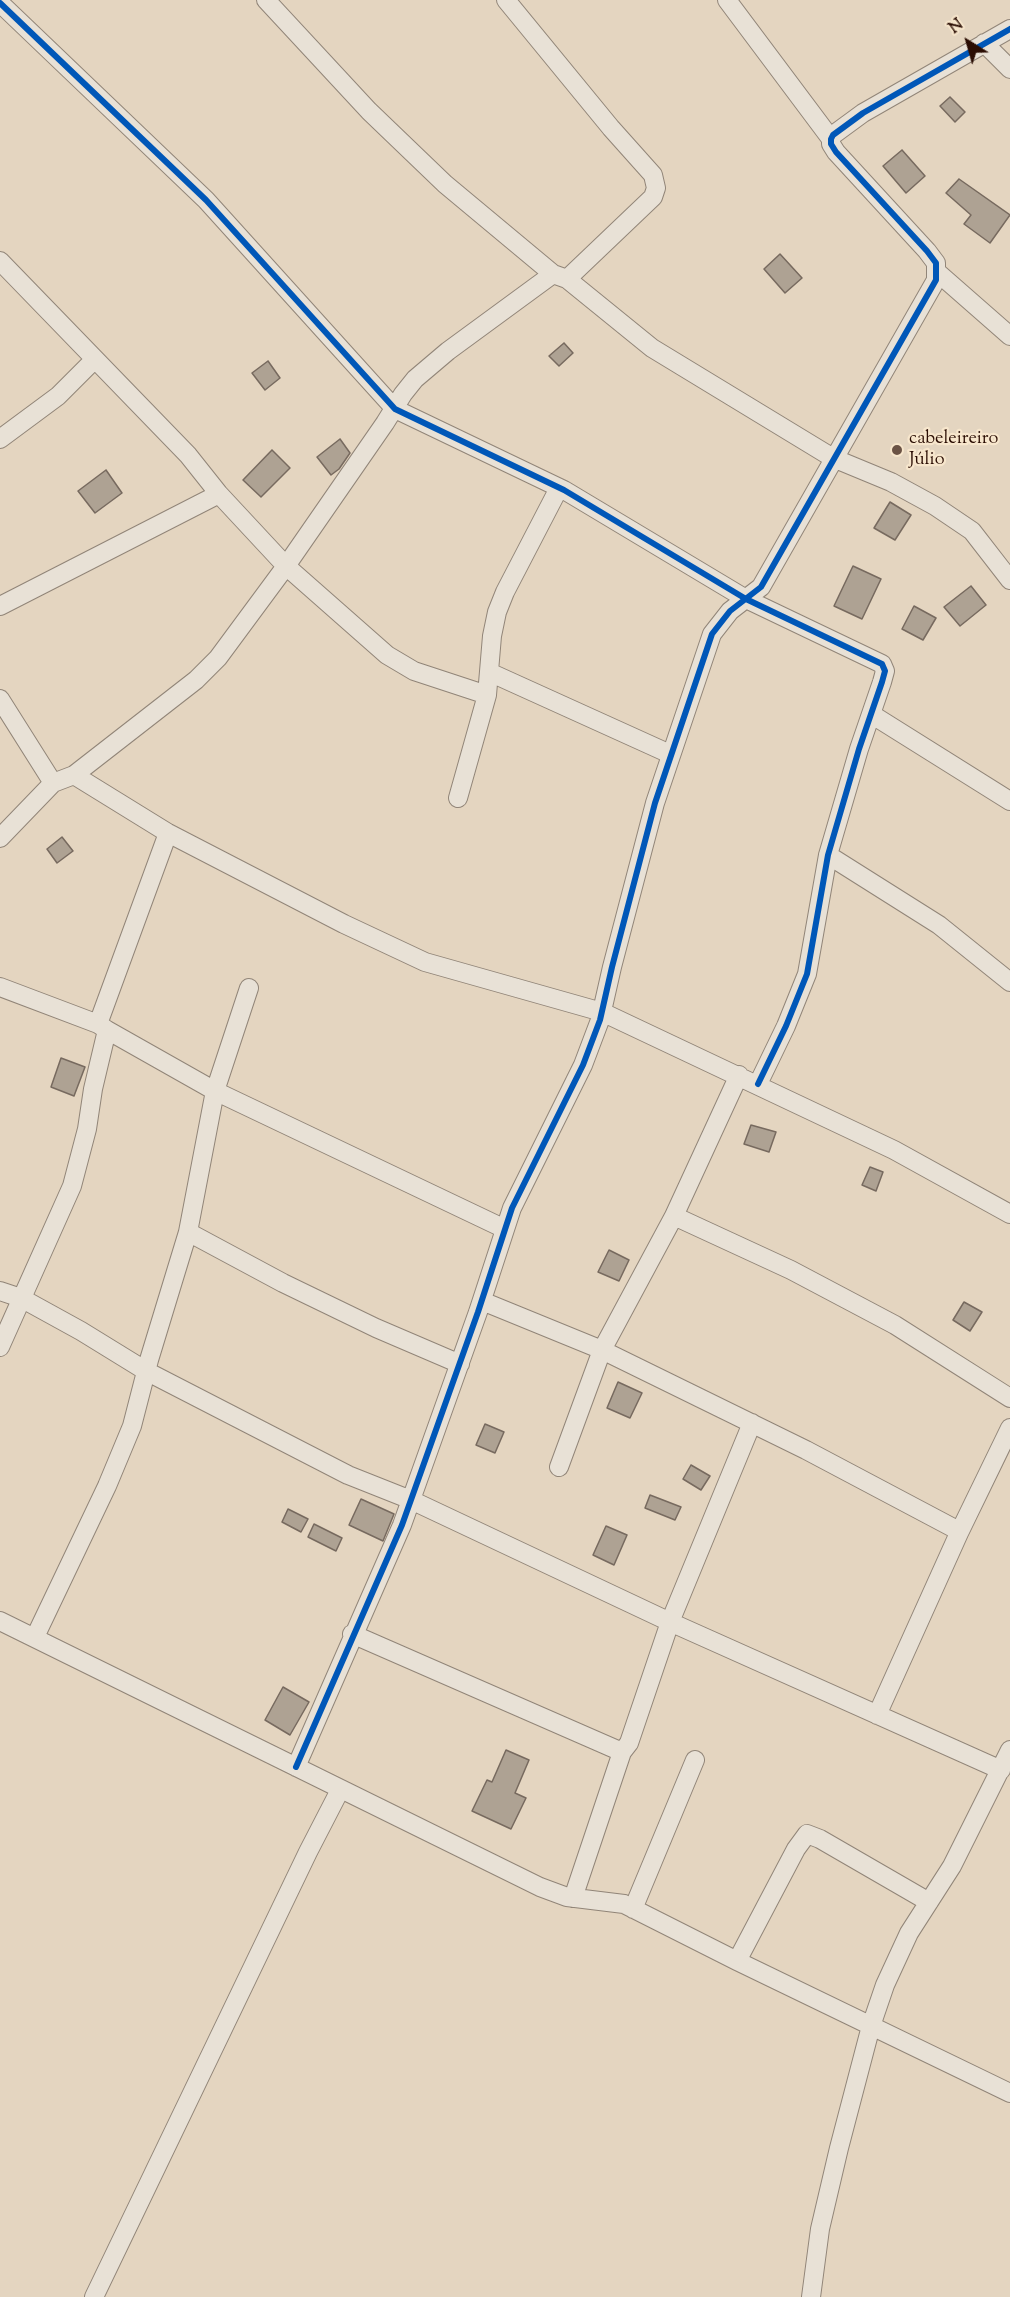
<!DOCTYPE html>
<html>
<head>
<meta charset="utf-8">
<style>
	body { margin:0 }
	#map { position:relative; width:1010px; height:2297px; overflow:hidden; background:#e4d5c0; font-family:"Sorts Mill Goudy",serif }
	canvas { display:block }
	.north { position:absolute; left:938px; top:12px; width:60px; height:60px; -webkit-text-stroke:4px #f7e6cc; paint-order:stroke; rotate:323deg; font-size:16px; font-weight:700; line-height:24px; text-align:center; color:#2a0d03 }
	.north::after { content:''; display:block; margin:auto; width:21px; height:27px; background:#2a0d03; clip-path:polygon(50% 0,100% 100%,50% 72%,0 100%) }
</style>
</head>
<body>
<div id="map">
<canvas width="1010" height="2297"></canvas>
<div class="north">N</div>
</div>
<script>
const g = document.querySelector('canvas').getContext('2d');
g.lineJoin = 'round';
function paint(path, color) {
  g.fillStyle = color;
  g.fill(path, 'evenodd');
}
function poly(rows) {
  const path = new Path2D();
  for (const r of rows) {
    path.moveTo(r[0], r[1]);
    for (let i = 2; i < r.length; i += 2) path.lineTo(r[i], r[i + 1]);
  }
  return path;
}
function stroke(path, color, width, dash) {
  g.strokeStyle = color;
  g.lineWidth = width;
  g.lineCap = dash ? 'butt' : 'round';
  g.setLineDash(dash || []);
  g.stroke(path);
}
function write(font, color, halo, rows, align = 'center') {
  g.font = font + ' "Sorts Mill Goudy",serif';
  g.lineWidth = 4.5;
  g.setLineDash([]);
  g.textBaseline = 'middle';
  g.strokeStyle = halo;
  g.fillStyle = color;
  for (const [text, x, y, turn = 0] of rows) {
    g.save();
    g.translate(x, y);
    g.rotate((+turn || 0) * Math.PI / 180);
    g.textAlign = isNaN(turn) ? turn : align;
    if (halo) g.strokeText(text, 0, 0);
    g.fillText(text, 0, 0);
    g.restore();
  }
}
const building = poly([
	[950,97,965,112,955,122,940,106,950,97],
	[902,150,925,176,906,193,883,166,902,150],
	[959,179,1010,215,990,243,964,224,971,215,946,193,959,179],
	[780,254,802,278,785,293,764,269,780,254],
	[564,343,573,353,559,366,549,356,564,343],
	[268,361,280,378,265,390,252,373,268,361],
	[340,439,350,453,339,469,331,475,317,457,340,439],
	[272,450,290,468,261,497,243,480,272,450],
	[106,470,122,493,95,513,78,491,106,470],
	[890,502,911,515,895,540,874,528,890,502],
	[853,566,881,579,862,619,834,606,853,566],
	[971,586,986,605,960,626,944,607,971,586],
	[914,606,936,618,923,640,902,629,914,606],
	[62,837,73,851,57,863,47,849,62,837],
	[61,1058,85,1067,74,1096,51,1087,61,1058],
	[751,1125,776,1132,769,1152,744,1144,751,1125],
	[870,1167,883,1172,876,1191,862,1185,870,1167],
	[609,1250,629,1260,619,1281,598,1272,609,1250],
	[964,1302,982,1312,970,1331,953,1320,964,1302],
	[618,1382,642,1393,630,1418,607,1408,618,1382],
	[485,1424,504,1432,495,1453,476,1445,485,1424],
	[691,1465,710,1476,701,1490,683,1479,691,1465],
	[650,1495,681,1507,675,1520,645,1508,650,1495],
	[361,1499,394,1514,383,1541,349,1525,361,1499],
	[288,1509,308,1519,301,1532,282,1522,288,1509],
	[314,1524,342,1538,336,1551,308,1537,314,1524],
	[606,1526,627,1535,614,1565,593,1555,606,1526],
	[283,1687,309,1702,290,1735,265,1720,283,1687],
	[506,1750,529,1760,515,1793,526,1798,511,1829,472,1811,487,1780,492,1782,506,1750]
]);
paint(building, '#aea293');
stroke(building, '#776a5f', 1.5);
const street = poly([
	[266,0,369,111,445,184,553,274],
	[506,0,611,128,653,175,656,188,653,197,567,279],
	[727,0,831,139],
	[0,3,206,200,395,409,564,490,746,599,882,664,885,671,882,682,859,749,828,855,807,974,786,1026,758,1084],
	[984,43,1010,69],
	[0,261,188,455,219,494,286,566,387,655,414,671,487,695],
	[937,272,1010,336],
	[0,439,58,396,95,359],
	[0,606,219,494],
	[489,672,670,754],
	[0,699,53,783],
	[871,714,1010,801],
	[74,775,168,833,344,924,425,962,602,1012,894,1150,1010,1214],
	[458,798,487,695,492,636,497,612,505,592,559,488],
	[0,838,53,783,74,775,196,680,218,658,286,566,385,423,403,394,415,379,448,351,553,274,567,279,652,348,833,458,891,482,935,506,972,531,1010,580],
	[828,855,939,925,1010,982],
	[0,987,98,1024,107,1030,215,1091,505,1229],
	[98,1024,168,833],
	[674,1216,791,1270,895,1325,1010,1398],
	[188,1232,283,1283,376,1328,460,1364],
	[0,1291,21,1298,81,1331,146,1371,348,1475,411,1500,670,1622,1001,1770],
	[482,1301,602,1350,806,1450,959,1531],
	[0,1347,72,1186,87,1129,93,1089,107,1030],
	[559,1467,602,1350,674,1216,739,1075],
	[0,1621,540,1887,567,1897,624,1904,737,1961,1010,2093],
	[352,1634,622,1752],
	[35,1637,107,1486,132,1426,149,1360,188,1232,215,1091,249,988],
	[877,1715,959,1533,1010,1428],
	[296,1767,402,1525,478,1312,512,1208,583,1065,600,1020,612,967,655,803,712,634,730,611,761,587,936,280,936,263,927,251,836,152,831,144,831,139,833,135,863,113,1010,29],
	[573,1898,622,1752,629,1743,670,1622,752,1423],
	[633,1909,695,1760],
	[737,1961,796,1849,807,1834,820,1839,929,1902],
	[94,2297,308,1852,340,1790],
	[811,2297,820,2229,839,2148,871,2026,885,1985,909,1933,952,1866,1010,1750]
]);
stroke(street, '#918578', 20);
stroke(street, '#e8e1d6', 18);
stroke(poly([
	[0,3,206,200,395,409,564,490,746,599,882,664,885,671,882,682,859,749,828,855,807,974,786,1026,758,1084],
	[296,1767,402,1525,478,1312,512,1208,583,1065,600,1020,612,967,655,803,712,634,730,611,761,587,936,280,936,263,927,251,836,152,831,144,831,139,833,135,863,113,1010,29]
]), '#0057b8', 6);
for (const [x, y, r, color] of [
	[897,450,6,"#6b5345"]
]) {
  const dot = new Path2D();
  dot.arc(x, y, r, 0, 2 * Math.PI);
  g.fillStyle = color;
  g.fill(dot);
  stroke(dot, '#f7e6cc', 2);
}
write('18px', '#2a0d03', '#f7e6cc', [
	["cabeleireiro",909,440],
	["Júlio",909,461]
], 'left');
</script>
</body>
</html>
